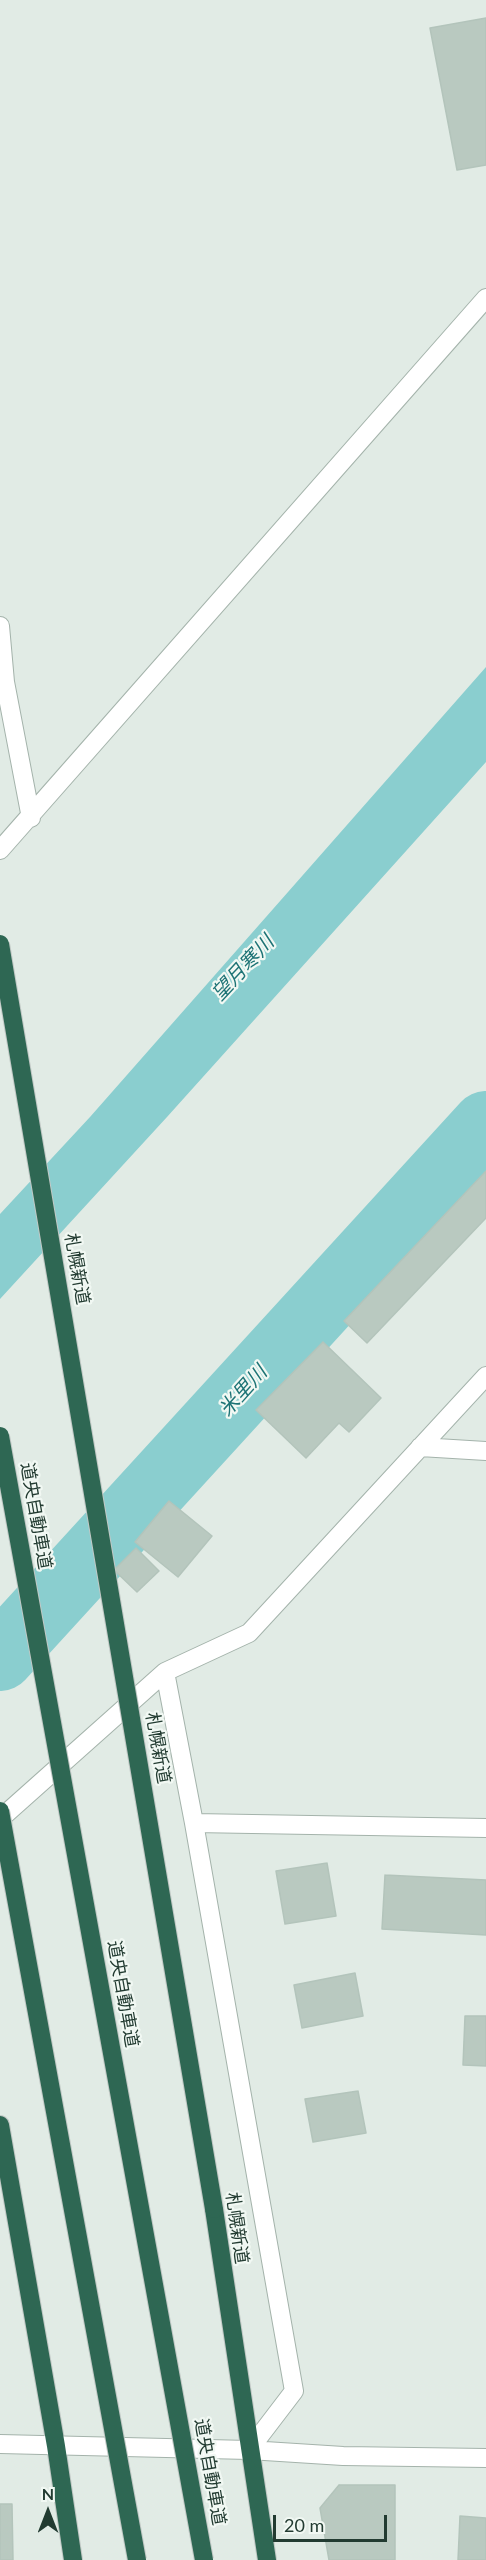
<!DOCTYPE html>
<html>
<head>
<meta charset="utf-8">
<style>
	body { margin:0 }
	#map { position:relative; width:486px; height:2560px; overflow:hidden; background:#e1ebe5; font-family:Lato,sans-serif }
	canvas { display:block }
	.north { position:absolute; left:18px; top:2482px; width:60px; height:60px; -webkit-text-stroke:4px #f1f8f3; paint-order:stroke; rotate:0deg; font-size:16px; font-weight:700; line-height:24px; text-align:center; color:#223b31 }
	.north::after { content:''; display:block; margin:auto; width:21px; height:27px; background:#223b31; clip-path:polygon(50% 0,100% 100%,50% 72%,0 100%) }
	.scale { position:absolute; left:273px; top:2515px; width:114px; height:27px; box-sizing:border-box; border:3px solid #223b31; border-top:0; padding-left:8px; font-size:18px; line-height:21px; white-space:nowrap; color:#223b31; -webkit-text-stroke:4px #f1f8f3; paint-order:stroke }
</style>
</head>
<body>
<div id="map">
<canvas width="486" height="2560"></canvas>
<div class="north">N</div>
<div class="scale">20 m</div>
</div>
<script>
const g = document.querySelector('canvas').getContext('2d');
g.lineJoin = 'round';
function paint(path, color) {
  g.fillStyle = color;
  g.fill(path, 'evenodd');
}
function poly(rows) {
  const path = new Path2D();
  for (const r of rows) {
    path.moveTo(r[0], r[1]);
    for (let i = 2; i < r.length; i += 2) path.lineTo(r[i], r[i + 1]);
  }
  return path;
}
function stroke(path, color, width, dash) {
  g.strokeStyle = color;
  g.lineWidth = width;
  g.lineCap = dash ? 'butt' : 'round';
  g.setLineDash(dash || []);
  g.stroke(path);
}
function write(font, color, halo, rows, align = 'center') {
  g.font = font + ' Lato,"Noto Sans JP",sans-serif';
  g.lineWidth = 4.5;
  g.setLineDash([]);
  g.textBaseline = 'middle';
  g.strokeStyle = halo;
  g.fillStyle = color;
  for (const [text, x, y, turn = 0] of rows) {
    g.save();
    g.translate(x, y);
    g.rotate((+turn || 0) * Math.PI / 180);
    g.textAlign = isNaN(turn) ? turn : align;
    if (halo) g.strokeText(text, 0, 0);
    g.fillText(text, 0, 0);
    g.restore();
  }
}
paint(poly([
	[486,667,486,762,167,1117,0,1299,0,1214,90,1117]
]), '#8acecf');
stroke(poly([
	[0,1657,486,1125]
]), '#8acecf', 68);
const building = poly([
	[486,18,486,165,457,170,430,28,486,18],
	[486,1171,486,1218,367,1343,344,1321,486,1171],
	[323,1342,381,1398,349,1432,339,1423,306,1458,256,1410,323,1342],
	[169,1501,212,1536,178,1577,135,1542,169,1501],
	[136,1548,159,1571,137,1592,114,1570,136,1548],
	[327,1863,336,1916,285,1924,276,1871,327,1863],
	[385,1875,486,1880,486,1935,382,1929,385,1875],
	[355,1973,363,2016,302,2028,294,1985,355,1973],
	[465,2016,486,2016,486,2066,463,2065,465,2016],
	[358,2091,366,2133,313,2142,305,2099,358,2091],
	[339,2485,395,2485,395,2560,329,2560,320,2508,339,2485],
	[0,2504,12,2504,13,2560,0,2560,0,2504],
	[460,2516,486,2518,486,2560,458,2560,460,2516]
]);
paint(building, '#b9c9c0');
stroke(building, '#b3c4bb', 1.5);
const minor = poly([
	[0,626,5,682,31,818],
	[0,850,486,298],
	[420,1447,486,1451],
	[165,1672,194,1823,294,2391,249,2450],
	[0,1819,165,1672,249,1633,486,1376],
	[194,1823,486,1828],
	[0,2444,249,2450,343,2456,486,2458]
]);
const highway = poly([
	[0,2125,56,2446,73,2560],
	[214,2209,267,2560]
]);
stroke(minor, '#a4b3ab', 20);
stroke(highway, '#c1c8c5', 20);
stroke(minor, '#fff', 18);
stroke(highway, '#2e6753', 18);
const highwayBridge = poly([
	[0,944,214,2209],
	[0,1436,204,2560],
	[0,1811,137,2560]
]);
stroke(highwayBridge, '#c1c8c5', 20, []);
stroke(highwayBridge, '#2e6753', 18);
write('18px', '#223b31', '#f1f8f3', [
	["札幌新道",77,1269,80],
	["道央自動車道",36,1516,80],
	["札幌新道",158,1748,80],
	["道央自動車道",123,1994,80],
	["札幌新道",237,2228,82],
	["道央自動車道",210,2472,80]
]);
write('italic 20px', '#1d7375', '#f1f8f3', [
	["望月寒川",243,968,-47],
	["米里川",243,1391,-48]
]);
</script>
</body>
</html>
